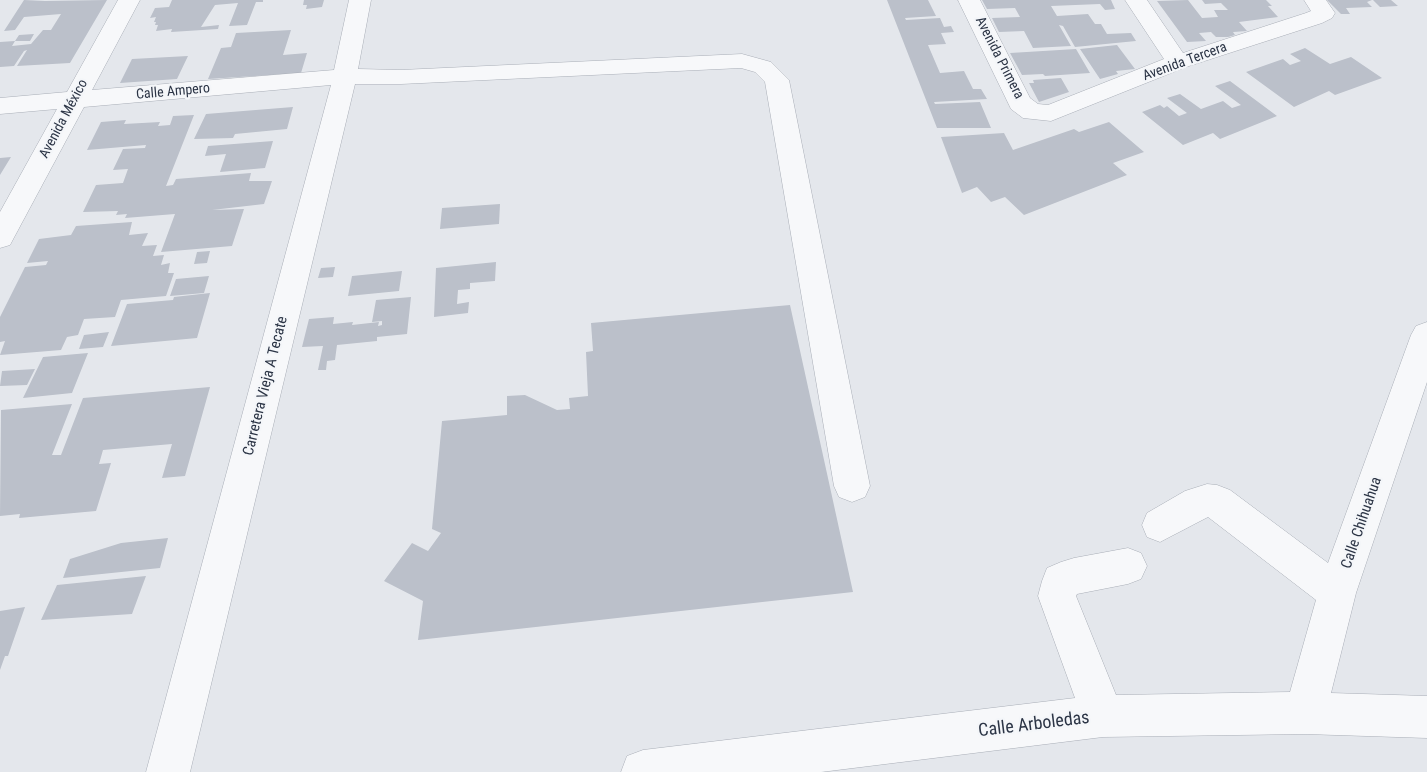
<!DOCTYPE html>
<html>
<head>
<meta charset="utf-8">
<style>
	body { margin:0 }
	canvas { display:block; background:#e4e7ec }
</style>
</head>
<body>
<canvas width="1427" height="772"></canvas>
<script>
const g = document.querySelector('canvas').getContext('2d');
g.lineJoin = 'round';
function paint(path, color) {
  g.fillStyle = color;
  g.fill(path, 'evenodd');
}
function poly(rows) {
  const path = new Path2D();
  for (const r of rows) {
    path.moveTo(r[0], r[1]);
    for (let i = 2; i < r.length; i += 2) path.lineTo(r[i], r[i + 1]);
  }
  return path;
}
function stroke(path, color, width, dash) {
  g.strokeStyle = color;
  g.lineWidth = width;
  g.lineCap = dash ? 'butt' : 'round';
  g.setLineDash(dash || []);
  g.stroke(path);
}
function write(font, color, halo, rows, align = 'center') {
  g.font = font + ' "Roboto Condensed",sans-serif';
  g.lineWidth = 4.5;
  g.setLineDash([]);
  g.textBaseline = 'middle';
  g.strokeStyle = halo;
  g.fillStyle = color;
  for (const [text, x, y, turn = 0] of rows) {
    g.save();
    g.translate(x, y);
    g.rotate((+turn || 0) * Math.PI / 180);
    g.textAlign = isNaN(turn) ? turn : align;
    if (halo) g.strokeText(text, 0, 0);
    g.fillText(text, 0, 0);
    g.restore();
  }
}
paint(poly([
	[24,0,45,1,107,0,70,63,17,66,27,50,24,51,14,66,0,67,0,42,15,41,12,46,31,44,43,30,51,30,61,14,24,17,15,30,4,31],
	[172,0,263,0,263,2,256,2,247,25,229,26,238,3,215,5,201,27,219,25,218,29,171,32,172,29,156,31,158,25,155,25,156,22,154,22,156,17,150,18,155,8,169,7],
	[304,0,324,0,322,7,306,9,307,5,303,5],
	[887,0,928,0,936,16,905,18,906,20,940,18,944,27,951,26,954,32,941,33,946,44,928,45,940,73,964,71,973,89,981,89,987,99,934,102,935,104,980,102,991,128,937,128],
	[982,0,1111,0,1115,9,1105,10,1100,4,1051,6,1057,16,1088,14,1095,24,1101,24,1107,34,1131,33,1136,41,1075,47,1063,26,1059,25,1071,46,1033,48,1024,31,999,32,992,18,1020,17,1015,8,987,9],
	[1188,0,1202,18,1218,17,1214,10,1228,10,1221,3,1205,4,1202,0,1266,0,1272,6,1268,6,1278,17,1239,22,1247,31,1233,32,1235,35,1228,37,1216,37,1211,32,1199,33,1206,41,1187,42,1157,1],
	[1327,0,1372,0,1367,2,1372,7,1346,8,1350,14,1341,14],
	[1373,0,1391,0,1398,6,1380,7],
	[291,30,283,55,307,53,301,73,208,79,221,48,231,47,236,33],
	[34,34,30,41,15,41,19,35],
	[1117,45,1135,69,1116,71,1118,74,1100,79,1080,49],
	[1305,48,1330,64,1351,57,1382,78,1335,95,1329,91,1294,107,1246,72,1283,59,1290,65,1301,61,1290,54],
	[1076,49,1090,73,1045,76,1043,74,1022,75,1010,53],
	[188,56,177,79,120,83,132,59],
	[1061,78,1069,92,1039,102,1029,83,1034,83,1033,80],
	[1230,81,1277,116,1220,139,1213,133,1183,145,1142,112,1160,105,1164,108,1167,106,1179,116,1187,113,1167,98,1180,94,1201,109,1223,101,1232,108,1241,105,1215,86],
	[293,107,287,129,235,134,233,138,194,139,206,114],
	[194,115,166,186,173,185,176,179,251,173,249,181,272,181,264,204,212,210,244,209,232,246,161,252,175,214,125,218,127,214,116,215,118,211,83,212,96,185,123,183,128,169,113,170,123,149,145,148,146,145,87,150,101,122,126,120,124,124,160,122,158,126,170,125,173,116],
	[1109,122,1144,152,1113,163,1127,175,1024,215,1005,197,991,202,977,187,962,193,941,137,1004,133,1013,150,1074,129,1079,132],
	[273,141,265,168,220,172,226,154,205,156,208,146],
	[11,157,0,175,0,158],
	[500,204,499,224,440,229,442,208],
	[132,222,129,235,148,233,142,246,157,245,153,256,164,255,161,265,170,263,168,273,174,273,166,296,121,300,115,317,84,319,78,335,67,337,61,350,0,355,5,341,0,342,0,317,25,267,46,265,48,261,27,263,39,239,71,235,76,226],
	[210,251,207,263,194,264,197,252],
	[496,262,495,281,470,283,470,289,458,290,457,304,469,302,468,313,434,317,436,268],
	[335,267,333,277,318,278,321,268],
	[402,271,399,291,348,296,352,276],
	[209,276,204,293,170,296,176,279],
	[210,293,197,338,111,346,127,304,173,300,174,297],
	[411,297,407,334,377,337,377,341,337,345,335,360,327,361,326,370,318,370,323,346,302,347,309,319,334,317,333,324,353,322,352,325,379,322,378,326,382,325,382,321,372,322,376,300],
	[790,305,853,592,418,640,423,601,384,581,412,543,428,551,441,533,432,529,442,421,507,415,507,396,525,395,557,410,570,409,569,398,588,396,586,352,593,351,591,323],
	[109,332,103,347,79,349,84,335],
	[88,353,72,393,23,398,43,357],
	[35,369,27,385,0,386,2,371],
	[210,387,185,476,162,478,172,444,103,450,99,464,111,463,96,511,19,518,20,514,0,516,1,410,72,404,52,455,61,455,83,398],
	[168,538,160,568,63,578,70,559,121,543],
	[146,576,132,614,41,620,57,585],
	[25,607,8,656,5,656,0,670,0,611]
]), '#bbc0ca');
const minor = poly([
	[118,0,140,0,92,90,334,70,349,0,371,0,358,69,401,70,742,54,771,62,789,80,870,486,865,497,852,502,839,497,834,486,765,82,755,72,741,68,401,84,355,84,190,772,146,772,331,85,84,107,10,245,0,248,0,212,57,109,0,114,0,98,67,92,118,0],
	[958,0,980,0,1030,98,1038,104,1048,105,1164,59,1125,0,1147,0,1183,53,1306,13,1311,11,1304,0,1326,0,1335,13,1332,18,1322,23,1186,67,1051,121,1023,118,1011,109,958,0],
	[1427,322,1427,382,1356,593,1331,693,1427,696,1427,738,1305,734,1103,737,821,772,621,772,627,756,643,750,1075,698,1038,596,1042,581,1047,568,1061,562,1074,558,1128,548,1141,553,1147,566,1141,579,1128,584,1077,594,1076,596,1116,695,1290,692,1316,600,1208,517,1160,542,1147,537,1142,525,1147,513,1185,491,1207,484,1217,485,1230,490,1328,563,1411,335,1416,326,1427,322]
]);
stroke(minor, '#a9aeb7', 1);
paint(minor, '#f7f8fa');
write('14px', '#2b3445', '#f4f6f9', [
	["Avenida Primera",999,58,63],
	["Avenida Tercera",1185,62,-20],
	["Calle Ampero",173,92,-5],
	["Avenida México",64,119,-62]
]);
write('15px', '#2b3445', '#f4f6f9', [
	["Carretera Vieja A Tecate",266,386,-76],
	["Calle Chihuahua",1362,523,-71]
]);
write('18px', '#2b3445', '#f4f6f9', [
	["Calle Arboledas",1034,725,-7]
]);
</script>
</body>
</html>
